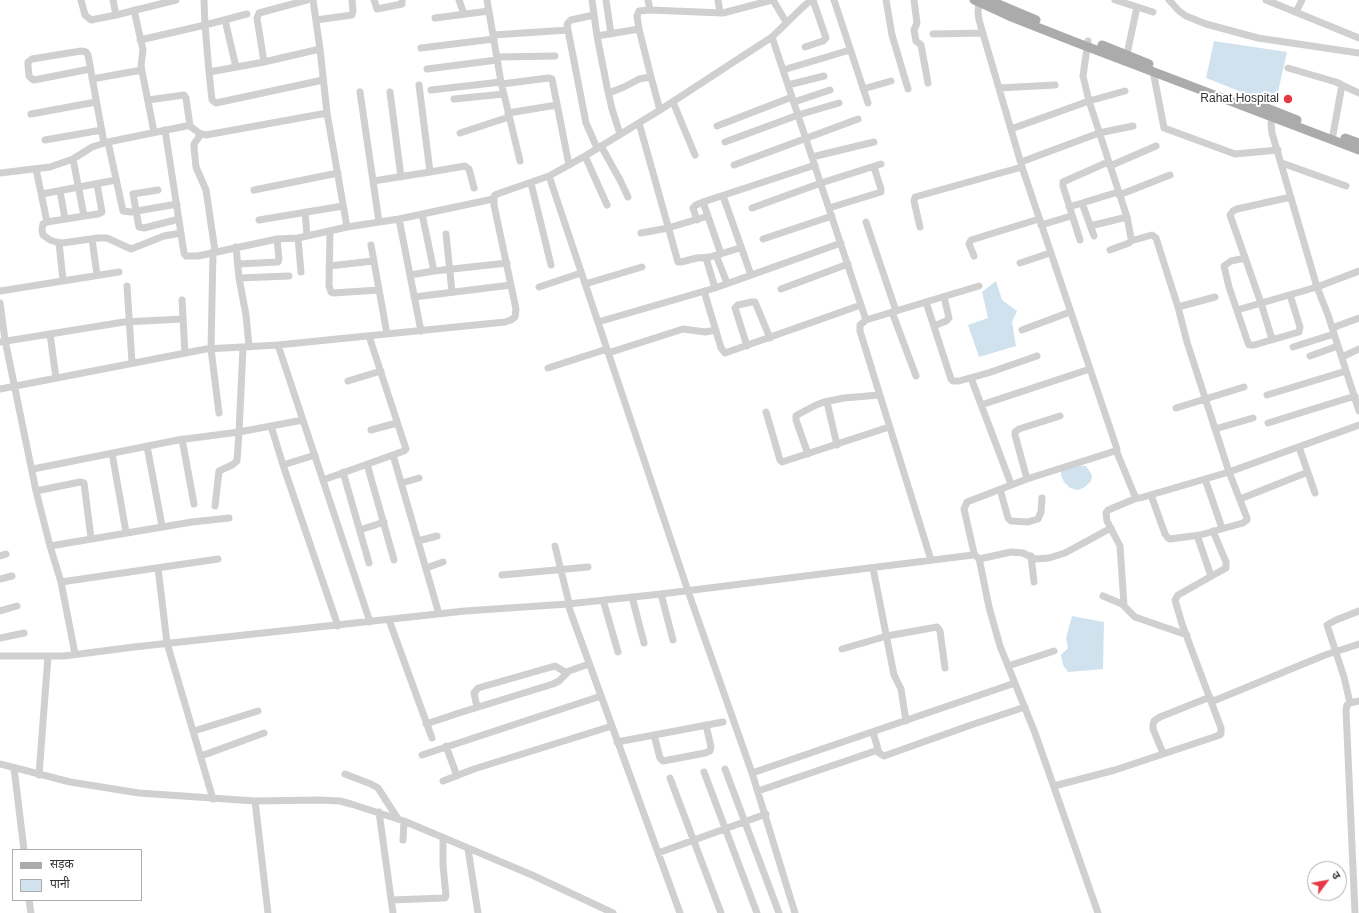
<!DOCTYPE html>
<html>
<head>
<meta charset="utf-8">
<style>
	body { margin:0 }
	#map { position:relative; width:1359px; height:913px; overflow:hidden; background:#fff; font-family:Arial,"Noto Sans Devanagari",sans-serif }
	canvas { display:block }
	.legend { position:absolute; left:12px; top:849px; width:130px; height:52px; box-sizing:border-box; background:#fff; border:1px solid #adadad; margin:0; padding:5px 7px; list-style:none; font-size:12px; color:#333 }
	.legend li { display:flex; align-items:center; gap:8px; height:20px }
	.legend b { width:20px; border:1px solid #adadad }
	.north { position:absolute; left:1307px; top:861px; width:40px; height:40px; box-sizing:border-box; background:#fff; border:1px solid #adadad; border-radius:50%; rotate:58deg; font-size:11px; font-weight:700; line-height:16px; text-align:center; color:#333 }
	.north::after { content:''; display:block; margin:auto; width:14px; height:18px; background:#e63946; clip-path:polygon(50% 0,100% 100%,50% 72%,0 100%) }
</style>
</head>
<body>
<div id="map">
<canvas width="1359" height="913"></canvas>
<ul class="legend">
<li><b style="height:5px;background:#ababab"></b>सड़क</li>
<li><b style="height:11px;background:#cfe2ee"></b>पानी</li>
</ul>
<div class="north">उ</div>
</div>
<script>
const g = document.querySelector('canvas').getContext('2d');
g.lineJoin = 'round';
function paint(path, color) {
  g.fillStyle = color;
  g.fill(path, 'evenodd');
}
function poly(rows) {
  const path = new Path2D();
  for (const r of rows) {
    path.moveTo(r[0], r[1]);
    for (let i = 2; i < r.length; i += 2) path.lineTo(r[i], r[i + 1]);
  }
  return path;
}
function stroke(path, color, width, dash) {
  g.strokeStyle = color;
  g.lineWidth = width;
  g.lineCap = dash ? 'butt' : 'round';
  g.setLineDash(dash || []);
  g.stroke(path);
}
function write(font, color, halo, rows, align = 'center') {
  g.font = font + ' Arial,sans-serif';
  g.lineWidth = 4;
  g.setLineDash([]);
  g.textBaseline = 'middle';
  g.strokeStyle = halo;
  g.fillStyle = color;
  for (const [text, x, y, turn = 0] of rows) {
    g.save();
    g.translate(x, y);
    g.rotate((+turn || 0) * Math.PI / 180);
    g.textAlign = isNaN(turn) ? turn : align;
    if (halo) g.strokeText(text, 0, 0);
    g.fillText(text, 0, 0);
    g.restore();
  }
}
paint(poly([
	[1214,41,1287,52,1275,105,1206,78],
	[996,281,1002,300,1017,311,1012,322,1016,346,979,357,968,325,988,318,982,292],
	[1073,465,1086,466,1092,475,1091,481,1085,487,1078,490,1070,488,1064,482,1061,475,1061,469],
	[1072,616,1104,622,1103,669,1068,672,1063,665,1061,655,1068,648,1066,638]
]), '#cfe2ee');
stroke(poly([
	[81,0,85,15,91,20,116,15,176,0],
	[113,0,116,15],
	[204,0,205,25,209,72,264,62,320,49],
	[313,0,320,49,327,113,347,227,399,219,493,199],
	[374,0,377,9,402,4,402,0],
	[459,0,464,14],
	[487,0,501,82,520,161],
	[592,0,597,36,607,87,612,109,620,134],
	[606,0,611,34],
	[648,0,650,10,639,11,637,16,639,29,651,77,660,110],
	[718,0,720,13],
	[773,0,786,22],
	[834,0,868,103],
	[886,0,892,35,908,89],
	[914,0,917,23,914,30,916,41,921,45,928,83],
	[1115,0,1153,12],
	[1169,0,1179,11,1186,16,1206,24,1258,38,1359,53],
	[1266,0,1359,38],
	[134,10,143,50,141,66,154,132],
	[650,10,723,13,772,0],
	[1296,12,1302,0],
	[594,15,571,20,568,23,567,25,586,123,597,148],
	[435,18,489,11],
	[225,20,236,67],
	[316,20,352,15,353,11,352,0],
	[933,34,982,33],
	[493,35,568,30],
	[597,36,639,29],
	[772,37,866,320,979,286],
	[140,40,205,25,247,14],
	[1088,41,1083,76,1089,101,1127,217,1131,238,1134,240,1152,235,1156,238,1178,307,1187,342,1229,472,1247,518,1247,520,1243,523,1200,535,1170,539,1168,538,1165,534,1151,495],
	[805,47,823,41,826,38,813,0],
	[421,48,494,39],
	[1127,54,1137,7],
	[497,57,555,56],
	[264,62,257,18,259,13,307,0],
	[1288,68,1336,82,1342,85,1332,140],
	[90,69,34,80,32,79,29,76,28,65,28,62,32,59,81,51,86,52,88,55,104,143],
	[427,69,497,60],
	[783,70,850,50],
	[1153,71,1164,128,1235,154,1278,150],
	[209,72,212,100,216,103,323,80],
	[92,79,142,70],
	[502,84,548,78,552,79,569,165],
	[788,85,824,76],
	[1342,85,1359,93],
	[999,88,1055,85],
	[863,89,891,81],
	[431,90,501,82],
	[360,92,379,222],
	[390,92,401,177],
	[609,93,624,87,639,79,651,77],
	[454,99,504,94],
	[148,100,184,95,186,98,190,126],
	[673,102,695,155],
	[794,102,830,90],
	[508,113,557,105],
	[1274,113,1271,123,1272,133,1317,287,1328,315,1359,411],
	[31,114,96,102],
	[639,123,678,262,681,262,697,258,710,257,740,248],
	[717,126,792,97],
	[1011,129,1089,101,1125,91],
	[165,130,184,253,186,256,198,256,277,239,298,238,347,227],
	[199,133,199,137,194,144,194,147,196,167,206,190,215,251],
	[460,133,509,117],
	[45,140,102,130],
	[108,142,123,211,131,212,177,204],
	[725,142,798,115,839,103],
	[601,146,620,180,628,197],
	[585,156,607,205],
	[812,157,874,142],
	[1021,162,1099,133,1133,126],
	[1282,163,1346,186],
	[734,165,858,119],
	[1110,166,1156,146],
	[36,169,47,222,43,224,42,230,43,235,50,240,56,242,62,243,98,238,107,238,131,249,164,236,181,233],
	[430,172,465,166,469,169,474,188],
	[0,173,50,167,73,159,92,147,108,142,186,126,190,126,199,133,206,135,327,113],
	[549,176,688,591,752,773,795,913],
	[373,181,430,172,419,85],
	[531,183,551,265],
	[158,190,133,194,139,227,144,228,179,219],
	[254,190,338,173],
	[60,191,65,219],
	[42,194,116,180],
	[1119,195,1170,175],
	[723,196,751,275],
	[1082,203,1094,236],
	[1069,207,1118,192],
	[752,208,821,183,881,164],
	[829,208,881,192,881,189,874,167],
	[305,212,307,236],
	[422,214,434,271,507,263],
	[84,216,98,214,102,212,97,184],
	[399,219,421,331],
	[259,220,343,206],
	[697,220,693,208,696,205,703,202],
	[47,222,84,216,73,159],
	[866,222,896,311],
	[1041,225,1071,216],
	[1090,226,1127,217],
	[920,227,914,201,915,197,1022,167],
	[330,231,329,286,331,292,333,293,379,290],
	[641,233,668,228,708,216],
	[446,234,452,292],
	[298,238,301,272],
	[92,239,97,275],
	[763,239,832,216],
	[1080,240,1063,186,1063,182,1108,162],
	[59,243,63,280],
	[371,245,387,334],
	[236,247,239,278,246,315,249,347],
	[1110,250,1129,243,1132,240],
	[213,252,211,349,219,413],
	[721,254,703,202,815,165],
	[716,255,727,283],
	[974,256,969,244,971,240,1039,219],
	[706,258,715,288],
	[1245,258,1231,261,1224,266,1229,287,1248,343,1249,345,1254,345,1299,332,1300,327,1290,295],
	[1020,263,1050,253],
	[238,264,278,262,279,259,277,239],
	[329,266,373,261],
	[410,275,434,271],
	[239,278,289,276],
	[585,284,642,267],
	[127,286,132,363],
	[539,287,581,273],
	[781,289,848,264],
	[0,291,119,272],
	[704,291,721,348,725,353,861,305],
	[414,297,511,285],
	[182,300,185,353],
	[926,302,951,379,953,381,959,381,988,373,1037,356],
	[0,303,5,340,36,491,50,546,61,582,75,654],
	[1178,307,1215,297],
	[1237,310,1317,287,1359,271],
	[892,312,916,376],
	[866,320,860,325,860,331,931,560],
	[598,322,715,288,841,243],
	[934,326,946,321,949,318,944,297],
	[1332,328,1359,318],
	[1022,330,1070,312],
	[50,334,56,378],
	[1272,339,1261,303,1230,215,1233,211,1237,209,1291,197],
	[0,342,124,322,183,319],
	[278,345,370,622],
	[747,346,736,311,735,308,738,305,752,302,755,302,770,338],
	[1293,347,1334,334],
	[608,353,683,329,705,332,716,330],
	[1310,356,1338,346],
	[1342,357,1359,349],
	[548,368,607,349],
	[971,378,1011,484],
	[348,381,381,371],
	[0,389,206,349,278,345,505,322,511,320,515,317,516,309,494,205,494,196,497,194,549,176,585,156,660,110,772,37,805,5,812,0],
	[1267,395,1346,371],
	[827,402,837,445],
	[981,405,1090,369],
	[1176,408,1244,387],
	[766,412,780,460,782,462,889,427],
	[1268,423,1355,396],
	[271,426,283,465],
	[1215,429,1253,418],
	[371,430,397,423],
	[182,439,194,504],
	[147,446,162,526],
	[1299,447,1315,493],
	[1116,450,1134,494,1137,498,1140,498,1229,472,1359,425],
	[112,453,126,532],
	[808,454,796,420,796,416,797,415,816,405,824,402,844,398,879,395],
	[315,455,283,465,338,626],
	[393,455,439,614],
	[367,464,394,560],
	[33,469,178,440,239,432,243,348],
	[343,472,369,563],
	[1027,479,1015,435,1015,432,1019,429,1060,416],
	[1205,479,1222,528],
	[323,480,404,451,406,449,369,336],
	[402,483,419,478],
	[1000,489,1008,518,1011,521,1028,522,1038,519,1041,512,1042,498],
	[36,491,80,482,84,483,91,538],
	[1240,499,1308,472],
	[215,506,219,471,232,465,237,461,239,432,303,420],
	[360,530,384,522],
	[1197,535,1211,576],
	[418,541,437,536],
	[50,546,192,522,229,518],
	[555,546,569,603],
	[974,554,979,559,980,563,989,607,1000,646,1035,733,1098,913],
	[0,556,6,554],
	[1031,556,1034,582],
	[979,559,1011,552,1023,553,1035,559,1049,558,1065,553,1111,528],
	[158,568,167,643,213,799],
	[426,568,443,562],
	[873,568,894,675,901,689,906,721],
	[502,575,588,567],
	[0,579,12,576],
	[61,582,218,559],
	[661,594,673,640],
	[1103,596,1122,604,1135,617,1187,635],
	[632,597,644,643],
	[603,600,618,652],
	[1124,605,1120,546,1107,521,1106,513,1108,510,1137,498],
	[0,611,17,606],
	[389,620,432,738],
	[0,638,24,633],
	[842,649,887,636,937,627,940,631,945,668],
	[0,656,64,656,134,647,465,611,568,604],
	[1008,666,1054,651],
	[1211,702,1325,655,1359,644],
	[1350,703,1344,677,1327,625,1336,620,1359,611],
	[477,707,474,693,478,688,555,666,567,673],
	[426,724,459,713,553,684,559,681,569,671,589,664],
	[194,731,258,711],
	[873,732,879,753,884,756,971,725,1025,707],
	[654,735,660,758,663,761,705,753,710,751,711,747,706,725],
	[617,742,723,722],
	[446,746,457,776],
	[1163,753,1153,729,1153,725,1154,721,1160,717,1210,697],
	[422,755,601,696],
	[201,756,264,733],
	[0,764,70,782,139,793,255,801,318,800,340,801,351,804,404,821,532,875,613,913],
	[14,768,24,850],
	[725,769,779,913],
	[704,772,757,913],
	[752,773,1015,683],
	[345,774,371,784,378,788,398,819],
	[39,775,48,656],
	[670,778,721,913],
	[443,781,474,769,612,726],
	[1054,786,1115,770,1217,736,1221,734,1221,728,1182,624,1175,600,1178,595,1226,568,1226,562,1213,531],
	[758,791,878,750],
	[255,801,268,913],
	[379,812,393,913],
	[403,840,404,821],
	[468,849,478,913],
	[658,853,766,814],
	[29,900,31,913],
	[391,900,445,898,446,896,443,865,443,839],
	[680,913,572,616,568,604,661,594,973,555,974,553,964,509,967,502,1027,479,1115,451,1117,449,1022,167,979,20,978,13,979,0],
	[1355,913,1346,710,1347,705,1350,703,1359,701]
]), '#d0d0d0', 7);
stroke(poly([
	[974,0,1009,16,1075,42,1359,150],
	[989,0,1036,20],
	[1102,45,1149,64],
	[1249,101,1297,120],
	[1345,138,1359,143]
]), '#ababab', 9);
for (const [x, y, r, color] of [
	[1288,99,5,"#e63946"]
]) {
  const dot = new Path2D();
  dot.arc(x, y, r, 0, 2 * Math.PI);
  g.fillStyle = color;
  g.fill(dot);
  stroke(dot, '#fff', 1.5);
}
write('12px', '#333', '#fff', [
	["Rahat Hospital",1279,99]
], 'right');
</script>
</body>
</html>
